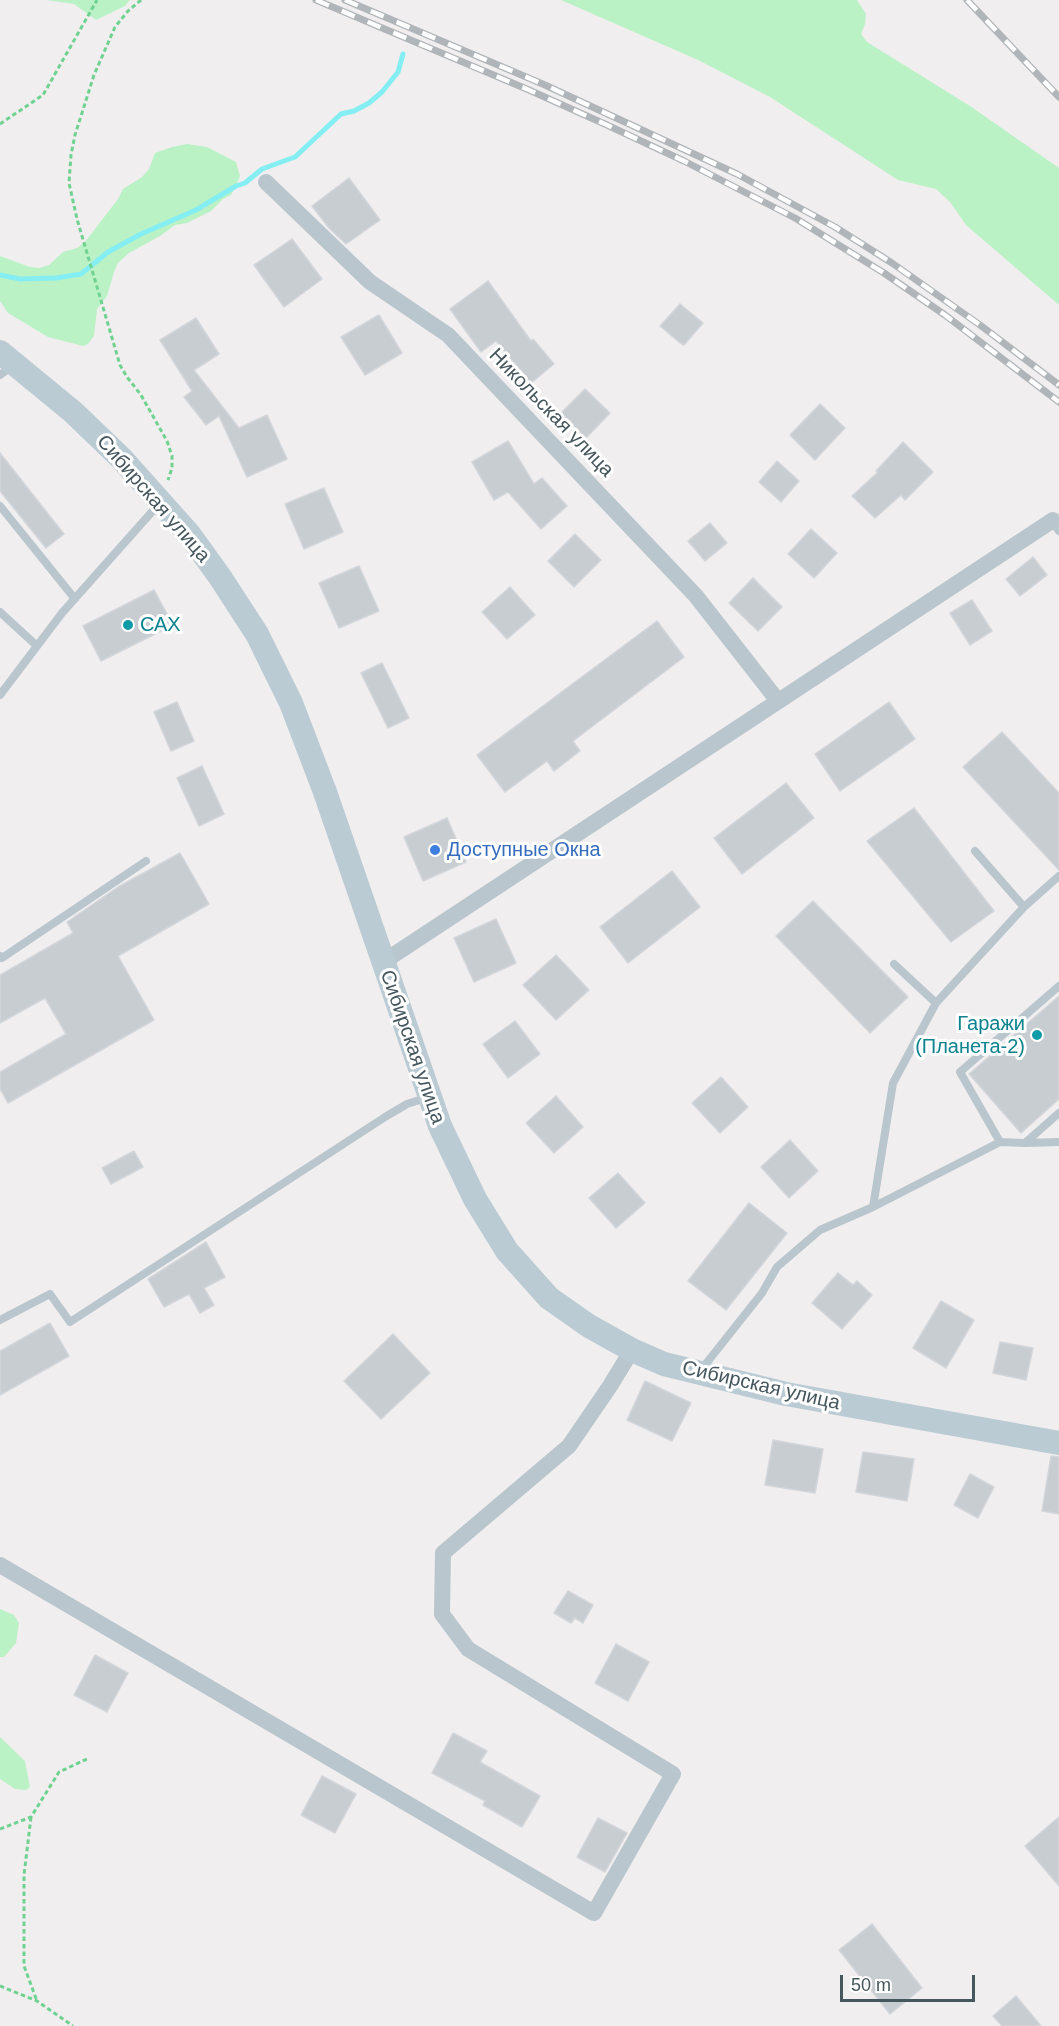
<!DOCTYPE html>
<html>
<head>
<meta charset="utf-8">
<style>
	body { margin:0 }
	#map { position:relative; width:1059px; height:2026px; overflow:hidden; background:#f1eeef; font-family:Arial,sans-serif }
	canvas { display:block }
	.scale { position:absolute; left:840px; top:1975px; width:135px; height:27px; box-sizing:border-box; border:3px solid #45565d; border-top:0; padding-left:8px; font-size:18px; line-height:21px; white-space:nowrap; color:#45565d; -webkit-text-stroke:4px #fff; paint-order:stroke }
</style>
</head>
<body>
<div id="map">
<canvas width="1059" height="2026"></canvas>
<div class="scale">50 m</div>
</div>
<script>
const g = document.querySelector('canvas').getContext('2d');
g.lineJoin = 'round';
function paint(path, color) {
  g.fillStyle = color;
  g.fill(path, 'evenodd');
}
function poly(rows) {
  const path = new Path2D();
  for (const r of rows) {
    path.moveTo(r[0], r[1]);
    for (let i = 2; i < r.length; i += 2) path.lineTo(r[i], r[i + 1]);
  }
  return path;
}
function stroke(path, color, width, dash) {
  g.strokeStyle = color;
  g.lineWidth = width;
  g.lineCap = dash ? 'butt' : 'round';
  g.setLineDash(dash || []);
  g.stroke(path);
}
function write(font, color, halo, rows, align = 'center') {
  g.font = font + ' Arial,sans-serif';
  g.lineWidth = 6;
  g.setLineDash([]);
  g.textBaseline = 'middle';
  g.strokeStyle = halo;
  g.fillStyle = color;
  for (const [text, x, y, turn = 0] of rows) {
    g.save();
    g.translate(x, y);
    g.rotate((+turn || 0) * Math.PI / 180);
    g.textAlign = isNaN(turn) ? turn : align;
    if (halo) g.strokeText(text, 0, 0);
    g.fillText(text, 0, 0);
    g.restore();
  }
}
paint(poly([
	[46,0,130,0,125,6,96,20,74,4],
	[561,0,857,0,866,14,865,24,861,34,867,42,970,106,1059,168,1059,305,966,225,950,202,936,189,898,180,770,97,698,60],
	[187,144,207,147,236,162,240,176,236,186,231,195,223,199,211,211,187,223,175,225,160,236,129,253,118,263,114,272,107,296,97,309,94,336,88,344,83,346,48,337,8,313,0,301,0,256,30,267,40,268,49,265,63,252,77,248,85,242,118,199,123,189,142,177,149,169,155,153,172,147],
	[0,1609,14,1615,19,1623,16,1643,4,1657,0,1657],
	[0,1737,25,1761,30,1787,26,1790,15,1789,0,1779]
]), '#baf2c6');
stroke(poly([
	[0,275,20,279,56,278,81,274,108,252,141,234,196,210,236,186,245,183,262,169,295,157,341,114,354,111,369,103,382,92,398,72,403,54]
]), '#84eef2', 5);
const building = poly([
	[349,178,380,220,346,244,329,228,312,206,349,178],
	[292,239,322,279,284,307,254,265,292,239],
	[488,281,531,341,533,339,554,364,531,383,496,341,481,352,450,309,488,281],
	[680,304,703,323,684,345,679,342,660,326,680,304],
	[379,315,402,353,365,375,341,337,379,315],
	[196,318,219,354,194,370,239,428,267,415,287,459,247,477,219,416,206,425,184,397,192,391,160,340,196,318],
	[585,389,610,413,586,438,561,413,585,389],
	[820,404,845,428,815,460,790,435,820,404],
	[508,441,534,484,542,478,567,506,541,529,508,492,494,500,472,462,508,441],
	[903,442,933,472,905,500,901,495,875,518,852,496,878,472,876,471,903,442],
	[0,453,64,534,46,548,0,491,0,453],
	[777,461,799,481,781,502,759,482,777,461],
	[324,488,343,532,304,549,285,504,324,488],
	[710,523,727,543,705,561,688,541,710,523],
	[811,529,837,553,814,578,788,554,811,529],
	[575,534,601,560,574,587,548,561,575,534],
	[1033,557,1047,575,1020,596,1006,579,1033,557],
	[359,566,379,611,339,628,319,583,359,566],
	[753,578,782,607,758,631,729,603,753,578],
	[510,587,535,615,507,639,482,612,510,587],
	[154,590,173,625,101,661,83,626,154,590],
	[972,600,992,631,970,645,950,613,972,600],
	[657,621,684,657,573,741,580,751,554,771,547,761,505,792,477,755,657,621],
	[382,663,409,718,388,728,361,673,382,663],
	[177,702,194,741,171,751,154,712,177,702],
	[889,702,915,739,840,791,815,754,889,702],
	[1002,732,1059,793,1059,870,963,767,1002,732],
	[202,766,224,814,199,826,177,778,202,766],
	[786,783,814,818,742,874,714,838,786,783],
	[914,808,994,911,951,942,867,841,914,808],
	[447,818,466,862,423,881,404,837,447,818],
	[180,853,209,904,118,956,154,1020,8,1103,0,1089,0,1072,66,1034,45,998,0,1023,0,975,73,933,67,922,118,887,180,853],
	[672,871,700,907,628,963,600,927,672,871],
	[813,901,908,997,870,1033,776,936,813,901],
	[496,919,516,963,474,982,454,938,496,919],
	[556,955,589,990,556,1020,523,985,556,955],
	[1059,996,1059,1099,1021,1133,969,1074,1059,996],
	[515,1021,540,1054,508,1078,483,1044,515,1021],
	[721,1077,748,1107,720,1133,692,1103,721,1077],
	[556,1096,583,1127,554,1153,526,1123,556,1096],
	[790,1140,818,1171,789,1198,761,1167,790,1140],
	[134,1151,143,1167,111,1184,102,1168,134,1151],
	[618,1173,645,1203,616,1228,589,1198,618,1173],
	[749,1203,787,1233,726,1310,688,1281,749,1203],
	[206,1242,225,1277,204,1288,214,1305,200,1313,189,1294,164,1307,148,1279,206,1242],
	[838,1273,853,1285,857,1281,872,1295,842,1329,812,1303,838,1273],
	[941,1301,974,1320,946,1368,913,1348,941,1301],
	[50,1323,69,1356,0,1395,0,1351,50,1323],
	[393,1334,430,1373,381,1419,344,1381,393,1334],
	[1000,1342,1033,1348,1026,1380,993,1373,1000,1342],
	[645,1381,691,1403,672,1441,627,1420,645,1381],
	[773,1440,823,1449,815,1493,765,1485,773,1440],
	[863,1452,914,1459,907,1501,856,1492,863,1452],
	[1051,1456,1059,1457,1059,1514,1042,1511,1051,1456],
	[970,1474,994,1487,978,1518,954,1505,970,1474],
	[568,1591,593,1605,583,1623,575,1618,571,1623,554,1613,568,1591],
	[616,1644,649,1662,628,1701,595,1683,616,1644],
	[95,1655,128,1673,107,1712,74,1695,95,1655],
	[453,1733,487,1751,480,1762,540,1796,522,1827,483,1805,485,1801,432,1773,453,1733],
	[322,1776,356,1794,335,1833,301,1815,322,1776],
	[1059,1817,1059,1886,1025,1846,1059,1817],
	[598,1818,627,1833,605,1872,577,1857,598,1818],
	[872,1924,922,1988,890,2014,839,1950,872,1924],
	[1016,1996,1041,2026,1002,2026,993,2016,1016,1996]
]);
paint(building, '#c8cdd2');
stroke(building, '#d2d6db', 1.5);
stroke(poly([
	[141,0,128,11,115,27,94,75,75,135,71,155,69,183,77,219,120,365,127,377,141,395,167,441,172,456,172,468,168,480],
	[0,124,43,95,97,0],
	[31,1817,24,1875,24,1966,37,2001],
	[0,1829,31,1817,59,1772,87,1759],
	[0,1986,37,2001,73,2026]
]), '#6fd291', 3, [4.5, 3]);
stroke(poly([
	[0,375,14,365],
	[0,506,75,599],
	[1053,523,1059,531],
	[0,612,37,646],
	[0,695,62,613,158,505],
	[975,851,1024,907],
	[0,956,2,958,146,861],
	[894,964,936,1003],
	[1000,1142,1025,1143,1059,1113],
	[1025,1143,1059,1142],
	[873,1207,1000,1142,960,1072,1059,986],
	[0,1320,50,1294,70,1322,385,1117,407,1104,429,1097],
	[701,1370,762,1293,777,1267,820,1230,873,1207,893,1083,936,1003,1024,907,1059,876]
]), '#b9c6cd', 8);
stroke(poly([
	[266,182,370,282,448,335,696,596,778,701],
	[383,962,1053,520],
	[0,1565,594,1913,673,1774,468,1649,442,1614,443,1553,569,1446,610,1386,632,1350]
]), '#b9c6cd', 16);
stroke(poly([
	[0,352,73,412,122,459,189,534,220,577,257,634,291,703,325,792,440,1126,475,1199,507,1251,549,1298,589,1326,632,1350,664,1364,786,1394,1059,1443]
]), '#bbcbd4', 24);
const rail = poly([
	[316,0,529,90,607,125,684,161,795,218,884,273,945,315,1059,402],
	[345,0,545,85,737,174,835,227,892,263,980,325,1059,385],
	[967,0,1059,97]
]);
stroke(rail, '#b0b5b9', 7);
stroke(rail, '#fff', 4.5, [14]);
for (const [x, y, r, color] of [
	[128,625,6,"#0f9aa8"],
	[435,850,6,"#3f7fe0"],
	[1037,1035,6,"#0f9aa8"]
]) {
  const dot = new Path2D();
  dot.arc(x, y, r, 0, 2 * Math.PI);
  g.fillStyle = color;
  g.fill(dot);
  stroke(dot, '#fff', 2);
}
write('20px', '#45565d', '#fff', [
	["Никольская улица",551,413,46],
	["Сибирская улица",153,499,49],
	["Сибирская улица",412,1047,71],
	["Сибирская улица",761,1386,13]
]);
write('20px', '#0d838f', '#fff', [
	["САХ",140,625],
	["Гаражи",1025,1024,"right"],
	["(Планета-2)",1025,1047,"right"]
], 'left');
write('20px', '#366cbe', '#fff', [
	["Доступные Окна",447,850]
], 'left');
</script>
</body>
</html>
